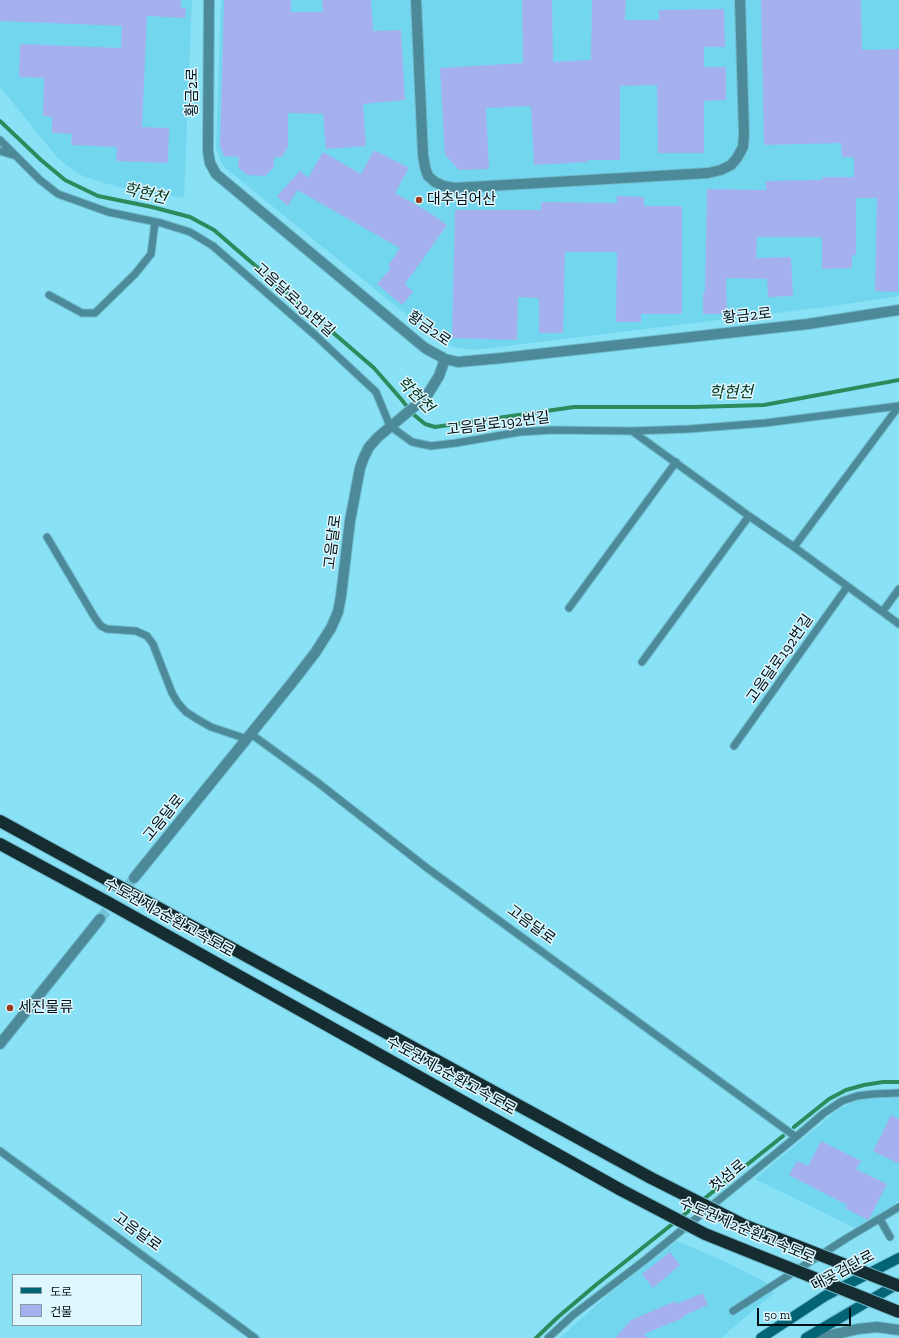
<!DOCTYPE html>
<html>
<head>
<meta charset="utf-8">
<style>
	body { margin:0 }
	#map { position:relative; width:899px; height:1338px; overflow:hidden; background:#89e1f6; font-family:"Zilla Slab","Noto Sans KR",serif }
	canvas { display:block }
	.legend { position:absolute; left:12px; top:1274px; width:130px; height:52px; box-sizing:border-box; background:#dff7fe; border:1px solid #869ba2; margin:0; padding:5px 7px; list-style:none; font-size:12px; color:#001218 }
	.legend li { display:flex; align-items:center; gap:8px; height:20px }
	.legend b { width:20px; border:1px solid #869ba2 }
	.scale { position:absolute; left:757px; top:1308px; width:94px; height:18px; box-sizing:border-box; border:2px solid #001218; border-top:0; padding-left:5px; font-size:12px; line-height:14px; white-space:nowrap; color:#001218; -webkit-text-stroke:3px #dff7fe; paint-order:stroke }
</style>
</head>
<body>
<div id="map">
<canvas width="899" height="1338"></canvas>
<ul class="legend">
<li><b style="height:5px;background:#036475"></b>도로</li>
<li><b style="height:11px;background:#a5b1ee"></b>건물</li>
</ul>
<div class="scale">50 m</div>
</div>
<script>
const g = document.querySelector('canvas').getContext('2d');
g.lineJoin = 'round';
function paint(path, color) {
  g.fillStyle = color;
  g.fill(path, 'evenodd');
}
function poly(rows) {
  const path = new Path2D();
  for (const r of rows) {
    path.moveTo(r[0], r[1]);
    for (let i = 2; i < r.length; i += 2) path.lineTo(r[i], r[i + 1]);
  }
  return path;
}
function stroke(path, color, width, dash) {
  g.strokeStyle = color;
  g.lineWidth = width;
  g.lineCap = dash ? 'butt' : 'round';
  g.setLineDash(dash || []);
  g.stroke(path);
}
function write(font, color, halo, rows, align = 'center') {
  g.font = font + ' "Zilla Slab","Noto Sans KR",serif';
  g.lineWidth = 3;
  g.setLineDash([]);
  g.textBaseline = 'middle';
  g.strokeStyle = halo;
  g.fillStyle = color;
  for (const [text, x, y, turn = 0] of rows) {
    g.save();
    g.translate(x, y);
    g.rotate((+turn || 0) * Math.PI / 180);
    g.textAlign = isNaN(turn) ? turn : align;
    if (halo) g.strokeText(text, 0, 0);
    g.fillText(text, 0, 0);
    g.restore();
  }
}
paint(poly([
	[0,0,192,0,184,198,119,187,97,181,81,175,67,166,56,156,0,87],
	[221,0,899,0,899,296,833,306,474,350,454,347,445,344,434,337,224,167,216,150],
	[899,1098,899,1200,891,1207,855,1228,755,1179,839,1109,853,1102,867,1099],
	[677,1241,722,1260,765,1282,774,1293,721,1338,560,1338,611,1292]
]), '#72d6ee');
stroke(poly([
	[0,121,41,160,65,180,98,196,152,207,190,217,214,230,374,368,401,399,413,414,425,424,435,427,574,407,694,407,764,405,899,380],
	[794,1127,829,1099,846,1090,864,1085,883,1082,899,1082],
	[536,1338,558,1317,597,1284,783,1136]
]), '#2d8a5d', 4);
paint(poly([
	[0,0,181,0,181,8,186,8,185,18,147,16,142,127,169,128,168,163,116,161,117,147,71,145,72,134,52,133,52,117,43,116,44,78,19,77,20,44,121,48,122,26,0,21],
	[224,0,291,0,291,12,323,12,322,0,371,0,373,31,401,30,405,100,363,104,366,146,326,149,323,114,288,113,288,147,282,157,274,157,274,167,265,176,247,175,238,167,239,157,224,156,220,146],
	[522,0,552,0,553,62,591,60,592,0,626,0,625,20,659,20,659,10,724,9,725,47,704,47,704,67,726,67,726,100,704,101,704,153,658,153,657,85,620,86,620,160,588,160,588,162,534,165,531,106,486,108,489,169,459,170,445,155,440,68,523,63],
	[761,0,861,0,862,50,899,49,898,292,875,291,877,198,856,198,856,255,852,255,852,268,822,269,822,237,757,237,756,258,791,257,793,296,768,297,767,279,726,278,727,314,703,314,703,292,705,292,707,189,766,190,766,181,822,180,822,177,854,177,854,157,842,157,841,143,764,145],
	[374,150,409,168,395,193,427,211,447,225,405,284,413,292,402,305,377,284,391,268,388,266,400,248,297,190,288,206,277,196,300,171,308,178,323,152,361,174],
	[617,196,644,197,644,206,682,206,682,314,641,314,641,322,616,322,617,252,565,252,563,333,539,333,539,298,518,297,517,340,452,338,455,210,541,210,541,202,617,203],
	[891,1115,899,1119,899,1164,873,1151],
	[821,1141,861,1161,856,1169,887,1184,869,1219,868,1220,845,1208,847,1205,789,1175,797,1161,808,1166],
	[670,1252,680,1265,653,1288,642,1274],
	[703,1293,708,1305,683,1316,683,1318,644,1334,648,1338,615,1338,631,1320,676,1301,677,1304]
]), '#a5b1ee');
stroke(poly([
	[100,919,134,878]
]), '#74c2d5', 10, [10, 5]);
const service = poly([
	[0,140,40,180,58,194,108,212,161,223,190,232,213,246,316,336,376,392,390,426,412,442,431,446,456,443,520,432,553,430,632,431,749,516,794,547,899,624],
	[0,151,13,155],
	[49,295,82,313,95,313,135,274,151,254,155,222],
	[632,431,689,429,765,423,899,406],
	[47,537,95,618,101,626,107,629,136,631,147,636,153,644,172,693,178,703,186,712,197,719,211,727,247,739],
	[794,547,899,406],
	[569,608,676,462],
	[883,611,899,589],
	[642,662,749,516],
	[251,734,317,782,427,868,796,1137],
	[734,746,847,587],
	[0,1151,255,1338],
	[880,1219,890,1237],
	[733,1311,847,1238,899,1207],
	[548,1338,573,1315,645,1260,796,1137,824,1113,842,1101,857,1096,873,1094,899,1093]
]);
const minor = poly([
	[416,0,423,155,425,167,428,176,435,182,444,186,454,188,708,173,721,170,731,165,737,158,743,147,744,135,740,0]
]);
const tertiary = poly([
	[209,0,208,151,210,163,216,174,425,348,445,359,458,362,502,358,808,324,899,310],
	[134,878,291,684,315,653,331,628,338,612,341,596,350,521,360,468,364,457,369,447,378,437,426,397,439,376,445,359],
	[0,1044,100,919],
	[818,1338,858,1329,877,1327,899,1330]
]);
const secondary = poly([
	[761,1338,825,1296,899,1258],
	[806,1338,899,1283]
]);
const motorway = poly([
	[0,821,651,1178],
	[0,844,109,903,621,1190]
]);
stroke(service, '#70bcce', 9);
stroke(minor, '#70bcce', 12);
stroke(tertiary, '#70bcce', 12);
stroke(secondary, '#70bcce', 12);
stroke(motorway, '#70bcce', 14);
stroke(service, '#4d8a99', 7);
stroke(minor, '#4d8a99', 10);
stroke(tertiary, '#4d8a99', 10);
stroke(secondary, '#036475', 10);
stroke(motorway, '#152c31', 12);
const motorwayBridge = poly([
	[651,1178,744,1225,899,1286],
	[621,1190,705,1234,899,1312]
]);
stroke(motorwayBridge, '#70bcce', 14, []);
stroke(motorwayBridge, '#152c31', 12);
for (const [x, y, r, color] of [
	[419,200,4,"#9e361a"],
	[10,1008,4,"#9e361a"]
]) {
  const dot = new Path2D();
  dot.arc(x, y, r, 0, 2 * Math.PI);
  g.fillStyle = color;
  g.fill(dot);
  stroke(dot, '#dff7fe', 1.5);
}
write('15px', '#001218', '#dff7fe', [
	["황금2로",193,92,-90],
	["고음달로191번길",294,300,42],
	["황금2로",747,316,-6],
	["황금2로",429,329,35],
	["고음달로192번길",498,424,-7],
	["고음달로",333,542,-83],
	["고음달로192번길",780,659,-55],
	["고음달로",164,818,-51],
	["수도권제2순환고속도로",169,918,29],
	["고음달로",531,925,36],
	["수도권제2순환고속도로",451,1076,29],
	["첫섬로",728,1176,-39],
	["수도권제2순환고속도로",747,1231,23],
	["고음달로",137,1232,36],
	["대곶검단로",843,1271,-28]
]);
write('15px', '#001218', '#dff7fe', [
	["대추넘어산",427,200],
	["세진물류",18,1008]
], 'left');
write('italic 16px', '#003319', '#dff7fe', [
	["학현천",145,194,13],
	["학현천",731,393,-1],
	["학현천",415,395,45]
]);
</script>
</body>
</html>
